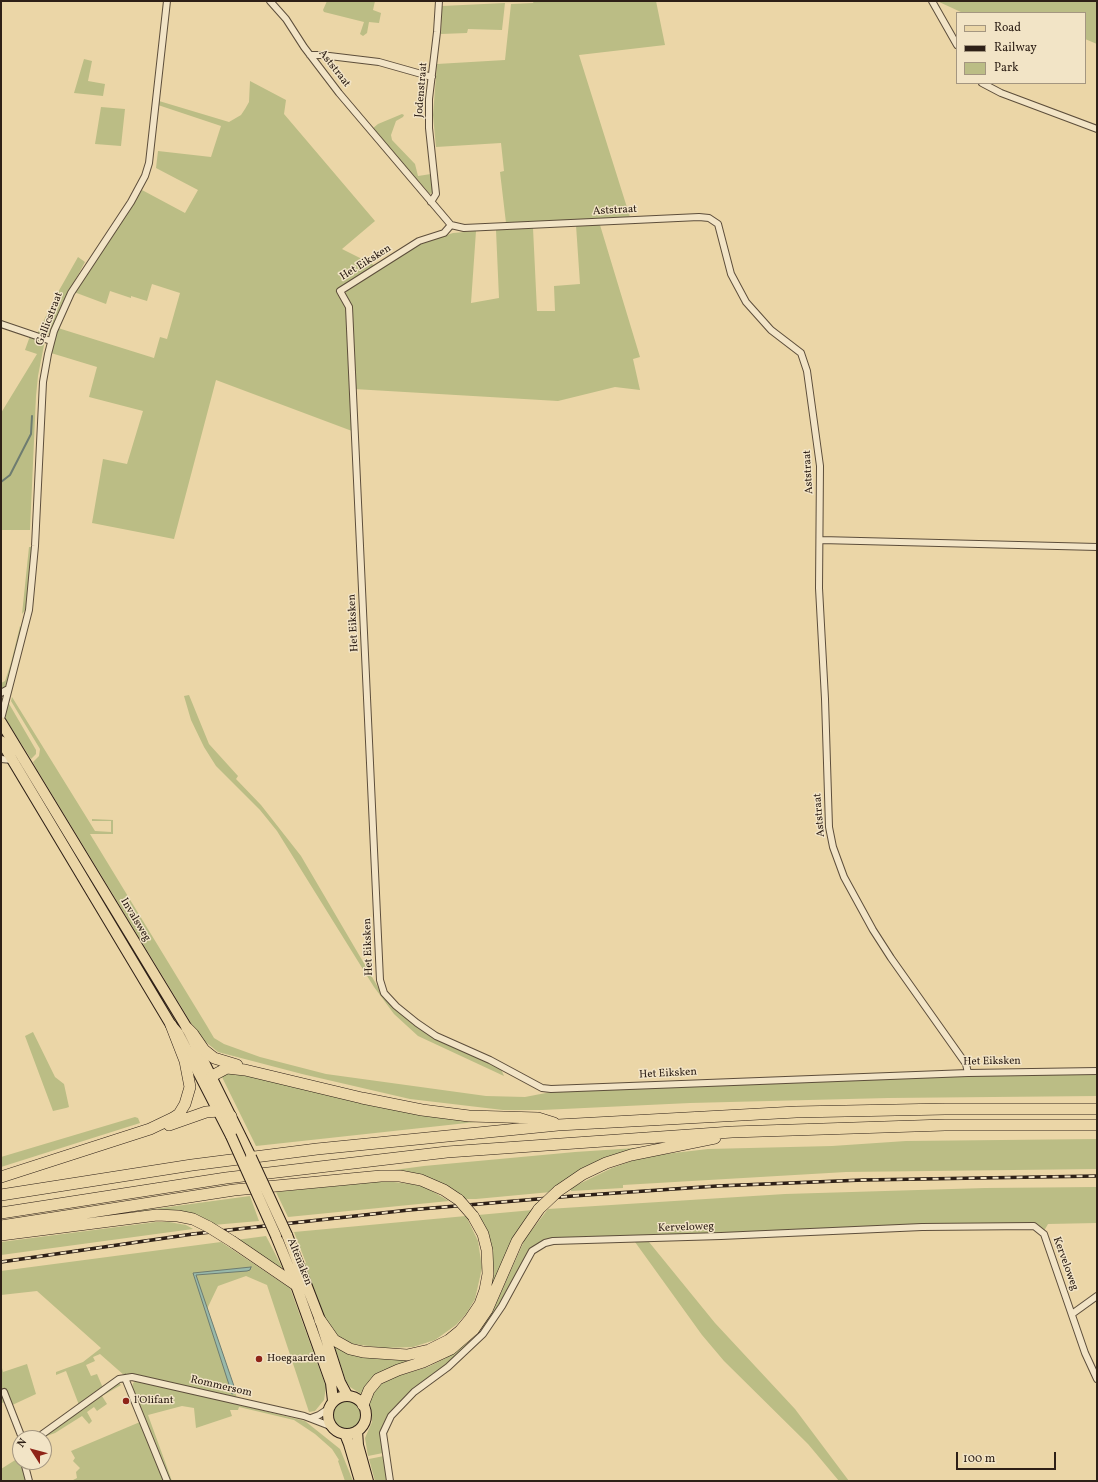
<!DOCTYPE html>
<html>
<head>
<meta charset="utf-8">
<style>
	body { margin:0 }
	#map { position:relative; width:1098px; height:1482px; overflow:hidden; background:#ebd6a7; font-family:Vollkorn,serif }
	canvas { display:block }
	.frame { position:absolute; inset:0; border:2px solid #2e2017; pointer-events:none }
	.legend { position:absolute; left:956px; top:12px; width:130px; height:72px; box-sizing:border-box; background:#f2e4c6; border:1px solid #a49680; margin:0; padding:5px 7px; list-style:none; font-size:12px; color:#2e2017 }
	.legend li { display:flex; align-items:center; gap:8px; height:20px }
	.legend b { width:20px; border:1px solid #a49680 }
	.north { position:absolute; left:12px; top:1430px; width:40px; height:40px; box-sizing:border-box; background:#f2e4c6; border:1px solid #a49680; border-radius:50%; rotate:306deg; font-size:11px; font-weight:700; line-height:16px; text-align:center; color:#2e2017 }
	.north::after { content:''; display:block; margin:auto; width:14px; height:18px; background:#8f2418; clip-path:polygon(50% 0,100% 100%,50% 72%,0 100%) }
	.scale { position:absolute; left:956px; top:1452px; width:100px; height:18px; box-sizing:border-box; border:2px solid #2e2017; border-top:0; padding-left:5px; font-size:12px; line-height:14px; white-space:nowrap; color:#2e2017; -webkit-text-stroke:3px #f2e4c6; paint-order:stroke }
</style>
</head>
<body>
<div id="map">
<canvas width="1098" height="1482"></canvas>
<div class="frame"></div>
<ul class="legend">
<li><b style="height:5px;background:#ebd6a7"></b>Road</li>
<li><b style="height:5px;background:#2e2017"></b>Railway</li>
<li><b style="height:11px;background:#bbbd85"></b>Park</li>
</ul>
<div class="north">N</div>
<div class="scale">100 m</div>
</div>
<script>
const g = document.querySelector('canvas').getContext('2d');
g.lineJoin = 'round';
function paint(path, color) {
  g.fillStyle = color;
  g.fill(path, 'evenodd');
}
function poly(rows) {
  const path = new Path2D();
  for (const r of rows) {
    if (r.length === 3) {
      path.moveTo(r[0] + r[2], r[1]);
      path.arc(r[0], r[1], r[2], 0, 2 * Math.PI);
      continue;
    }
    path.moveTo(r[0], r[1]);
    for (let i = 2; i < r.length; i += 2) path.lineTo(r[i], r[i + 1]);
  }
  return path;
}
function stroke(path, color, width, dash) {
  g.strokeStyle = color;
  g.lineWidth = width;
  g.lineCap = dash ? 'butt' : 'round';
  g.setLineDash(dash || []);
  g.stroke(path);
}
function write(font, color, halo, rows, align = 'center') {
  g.font = font + ' Vollkorn,serif';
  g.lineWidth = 3;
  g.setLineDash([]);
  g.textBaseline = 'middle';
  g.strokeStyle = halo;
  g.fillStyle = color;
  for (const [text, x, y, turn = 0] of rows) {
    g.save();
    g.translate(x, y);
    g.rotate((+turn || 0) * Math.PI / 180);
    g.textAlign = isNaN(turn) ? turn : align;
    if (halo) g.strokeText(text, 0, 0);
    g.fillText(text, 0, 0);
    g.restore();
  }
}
paint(poly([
	[327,1,375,1,373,10,381,13,379,23,369,22,367,33,363,36,360,34,364,22,324,12,323,10],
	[534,1,656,1,665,45,579,55,630,217,506,223,500,172,504,171,501,143,436,147,433,115,437,64,505,60,511,4,533,3],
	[937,1,1097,1,1097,44,1085,39,1085,13,963,13],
	[505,3,502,30,468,29,467,33,441,34,442,6],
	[84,59,92,61,88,81,105,84,103,96,74,93],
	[250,81,286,100,284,114,375,221,342,249,376,266,337,290,346,307,347,315,352,431,216,380,174,539,92,523,103,459,127,464,143,411,89,397,97,367,51,353,58,328,154,358,160,337,167,339,180,293,152,284,147,301,131,296,131,298,110,291,106,304,74,292,142,190,185,213,198,190,156,168,158,151,211,157,221,126,158,105,159,101,229,122,241,115,245,109,249,102],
	[101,107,125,109,121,146,95,144],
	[402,114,404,115,403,117,396,121,391,135,392,140,415,164,418,176,431,174,433,192,430,194,372,129,378,124],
	[576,225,600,225,640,357,633,359,640,390,615,387,558,401,354,389,345,296,347,289,419,244,453,233,476,231,471,303,499,298,496,230,533,228,537,311,555,311,554,286,580,284],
	[78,257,85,262,60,308,49,334,45,336,37,334,57,294],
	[30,336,45,340,38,376,36,396,30,530,1,530,1,413,37,354,25,350],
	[29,547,32,547,26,609,22,614],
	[20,626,23,629,11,673,6,686,1,690,1,683,5,681,11,663],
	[189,695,209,744,238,776,236,779,261,805,301,856,382,994,431,1036,501,1069,504,1076,418,1036,394,1014,374,987,277,831,260,810,216,766,204,747,191,720,184,696],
	[12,697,95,831,111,832,111,821,92,821,92,819,113,820,113,834,90,834,207,1026,214,1038,224,1044,260,1057,326,1074,486,1096,525,1097,551,1092,696,1085,966,1074,1097,1073,1097,1096,888,1098,690,1103,542,1110,503,1110,410,1099,302,1074,218,1052,202,1039,193,1026,36,768,33,762,39,756,40,749,11,701],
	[8,702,36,750,36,754,31,759,5,718,4,715],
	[33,1032,55,1077,64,1084,69,1107,66,1108,53,1111,25,1036],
	[230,1071,476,1122,256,1146,221,1075],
	[135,1117,138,1118,140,1123,1,1167,1,1157],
	[1097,1139,1097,1169,846,1172,623,1185,623,1188,571,1191,571,1188,612,1168,643,1157,665,1154,708,1149,832,1146,906,1141],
	[651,1147,551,1192,476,1199,464,1199,448,1186,422,1175,379,1172,424,1166,575,1152],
	[385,1181,411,1184,425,1187,449,1201,288,1217,276,1192],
	[1097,1187,1097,1223,1048,1224,1044,1231,1032,1224,986,1223,541,1242,483,1332,387,1417,383,1424,381,1434,383,1453,368,1456,365,1438,372,1422,372,1413,369,1400,376,1386,388,1379,428,1367,446,1358,470,1341,480,1331,493,1310,525,1239,548,1209,785,1194,985,1188],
	[250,1196,259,1221,213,1225,164,1211,139,1211],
	[533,1210,491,1294,449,1346,391,1369,363,1395,350,1387,346,1381,333,1342,339,1347,435,1351,488,1292,478,1215],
	[466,1216,478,1241,482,1268,475,1299,466,1314,456,1325,435,1340,413,1347,384,1348,353,1344,339,1339,328,1327,323,1314,304,1264,306,1263,294,1232],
	[156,1222,169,1222,186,1225,193,1229,1,1255,1,1242],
	[266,1236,285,1273,236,1240],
	[221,1242,290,1288,326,1387,324,1400,315,1411,309,1412,267,1285,246,1276,218,1286,207,1309,237,1398,135,1375,125,1376,100,1354,93,1357,95,1361,86,1365,91,1376,97,1374,103,1388,79,1405,66,1371,56,1375,56,1372,83,1362,101,1348,37,1291,1,1295,1,1271],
	[635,1242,649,1242,715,1323,795,1409,849,1481,839,1481,808,1444,724,1361,702,1335],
	[1,1364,3,1372,27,1364,36,1394,8,1407,7,1402,1,1403],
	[138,1380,305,1421,340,1449,353,1481,345,1481,338,1461,339,1460,332,1449,315,1434,294,1420,239,1407,238,1410,230,1410,232,1416,196,1428,194,1408,182,1406,148,1415,172,1481,169,1481,132,1388,133,1383],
	[119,1383,121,1385,102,1396,107,1404,97,1411,94,1407,87,1412,92,1421,89,1424,82,1416,55,1433,41,1438],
	[346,1415,15],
	[140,1422,164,1481,71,1481,77,1478,76,1472,80,1468,73,1461,75,1458,71,1451],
	[384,1456,388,1481,375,1481,369,1459],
	[20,1457,26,1481,1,1481,1,1469]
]), '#bbbd85');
const water = poly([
	[251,1267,250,1270,247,1271,196,1275,236,1392,232,1394,193,1273,251,1267]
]);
paint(water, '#98b9ab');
stroke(water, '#6e7c70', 1);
stroke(poly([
	[1,482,10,475,31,434,32,416]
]), '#6e7c70', 2);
const minor = poly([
	[270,1,286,19,304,47,339,93,451,225,464,228,699,217,709,218,718,224,731,274,746,302,771,330,801,353,807,371,820,466,819,588,825,699,829,827,833,847,844,877,873,930,891,958,966,1064,968,1073],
	[932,1,957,45],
	[310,55,321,55,379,62,432,77],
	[982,83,1001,93,1097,129],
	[431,202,436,194,429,128,429,99,437,32,439,1],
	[451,225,444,233,419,241,340,291,349,307,380,980,384,993,396,1006,417,1023,436,1036,490,1060,542,1088,551,1089,968,1073,1097,1071],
	[1,324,51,341],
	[821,540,1097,547],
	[1,693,8,689],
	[1,719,29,610,35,546,43,382,48,354,54,331,71,293,131,202,145,176,149,163,167,1],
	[1,759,12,760],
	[1072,1314,1097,1296],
	[125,1378,167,1481],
	[4,1392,22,1438],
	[311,1418,319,1415,328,1409],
	[37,1438,119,1379,132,1377,304,1416,330,1426],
	[24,1462,29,1481],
	[390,1481,383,1433,391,1416,414,1392,448,1367,483,1334,502,1306,532,1251,545,1243,553,1241,721,1236,922,1227,1034,1226,1044,1234,1085,1353,1097,1379]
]);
const primary = poly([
	[347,1415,19],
	[357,1431,358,1445,368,1481],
	[345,1434,349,1444,360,1481]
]);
const trunk = poly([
	[1,722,187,1028,251,1157],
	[1,741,171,1025,178,1033,231,1136],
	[287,1235,320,1320,340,1382,347,1395],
	[276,1236,296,1285,331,1383,333,1401]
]);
const motorway = poly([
	[187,1028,193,1034,204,1050,214,1058,237,1065],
	[206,1085,212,1076,227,1068,245,1070,362,1098,422,1110,469,1116,538,1118,554,1123],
	[169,1125,206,1112,219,1111,231,1116],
	[1,1177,150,1129,173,1118,179,1114,185,1104,190,1087,185,1061,171,1025],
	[558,1191,583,1174,606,1163,631,1155,715,1138],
	[1,1195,192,1165,317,1149,558,1125,796,1112,945,1109,1097,1109],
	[1,1213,226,1178,447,1152,732,1132,945,1125,1097,1125],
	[1,1226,234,1190,381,1176,400,1176,421,1180,444,1190,459,1200],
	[1,1235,157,1215,178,1216,193,1219,209,1227],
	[233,1242,296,1285],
	[320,1320,334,1340,350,1349,363,1352,407,1355,429,1350,449,1340,460,1331,470,1319,480,1304,485,1290,488,1274,487,1250,483,1234,473,1216],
	[363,1405,369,1390,378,1379,398,1370,423,1362,451,1349,474,1329,487,1310,517,1241,539,1209]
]);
stroke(minor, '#5d4e3b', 8);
stroke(primary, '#2e2017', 12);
stroke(trunk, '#2e2017', 12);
stroke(motorway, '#2e2017', 12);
stroke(minor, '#f2e4c6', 6);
stroke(primary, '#ebd6a7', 10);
stroke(trunk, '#ebd6a7', 10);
stroke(motorway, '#ebd6a7', 11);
const rail = poly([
	[1,1262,193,1234,409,1210,573,1196,717,1186,863,1180,1097,1176]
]);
stroke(rail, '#2e2017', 3.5);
stroke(rail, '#f2e4c6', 2, [6]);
const trunkBridge = poly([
	[231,1136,276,1236],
	[251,1157,287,1235]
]);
const motorwayBridge = poly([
	[459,1200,473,1216],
	[539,1209,558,1191],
	[209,1227,233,1242]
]);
stroke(trunkBridge, '#2e2017', 12, []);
stroke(motorwayBridge, '#2e2017', 12, []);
stroke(trunkBridge, '#ebd6a7', 10);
stroke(motorwayBridge, '#ebd6a7', 11);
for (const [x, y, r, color] of [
	[259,1359,4,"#8f2418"],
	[126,1401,4,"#8f2418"]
]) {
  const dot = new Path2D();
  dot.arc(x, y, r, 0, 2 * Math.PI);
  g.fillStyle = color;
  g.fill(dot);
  stroke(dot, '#f2e4c6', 1.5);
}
write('11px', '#2e2017', '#f2e4c6', [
	["Aststraat",334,69,52],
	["Jodenstraat",422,90,-85],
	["Aststraat",615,211,-3],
	["Het Eiksken",366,263,-32],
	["Gallicstraat",50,319,-69],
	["Aststraat",809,472,-93],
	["Het Eiksken",354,623,-93],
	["Aststraat",820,815,-95],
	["Invalsweg",135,920,59],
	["Het Eiksken",369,947,-92],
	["Het Eiksken",992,1062,-1],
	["Het Eiksken",668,1074,-3],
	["Kerveloweg",686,1228,-2],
	["Altenaken",299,1262,68],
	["Kerveloweg",1065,1264,70],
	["Rommersom",221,1387,13]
]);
write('11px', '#2e2017', '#f2e4c6', [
	["Hoegaarden",267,1359],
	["l'Olifant",134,1401]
], 'left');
</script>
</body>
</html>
